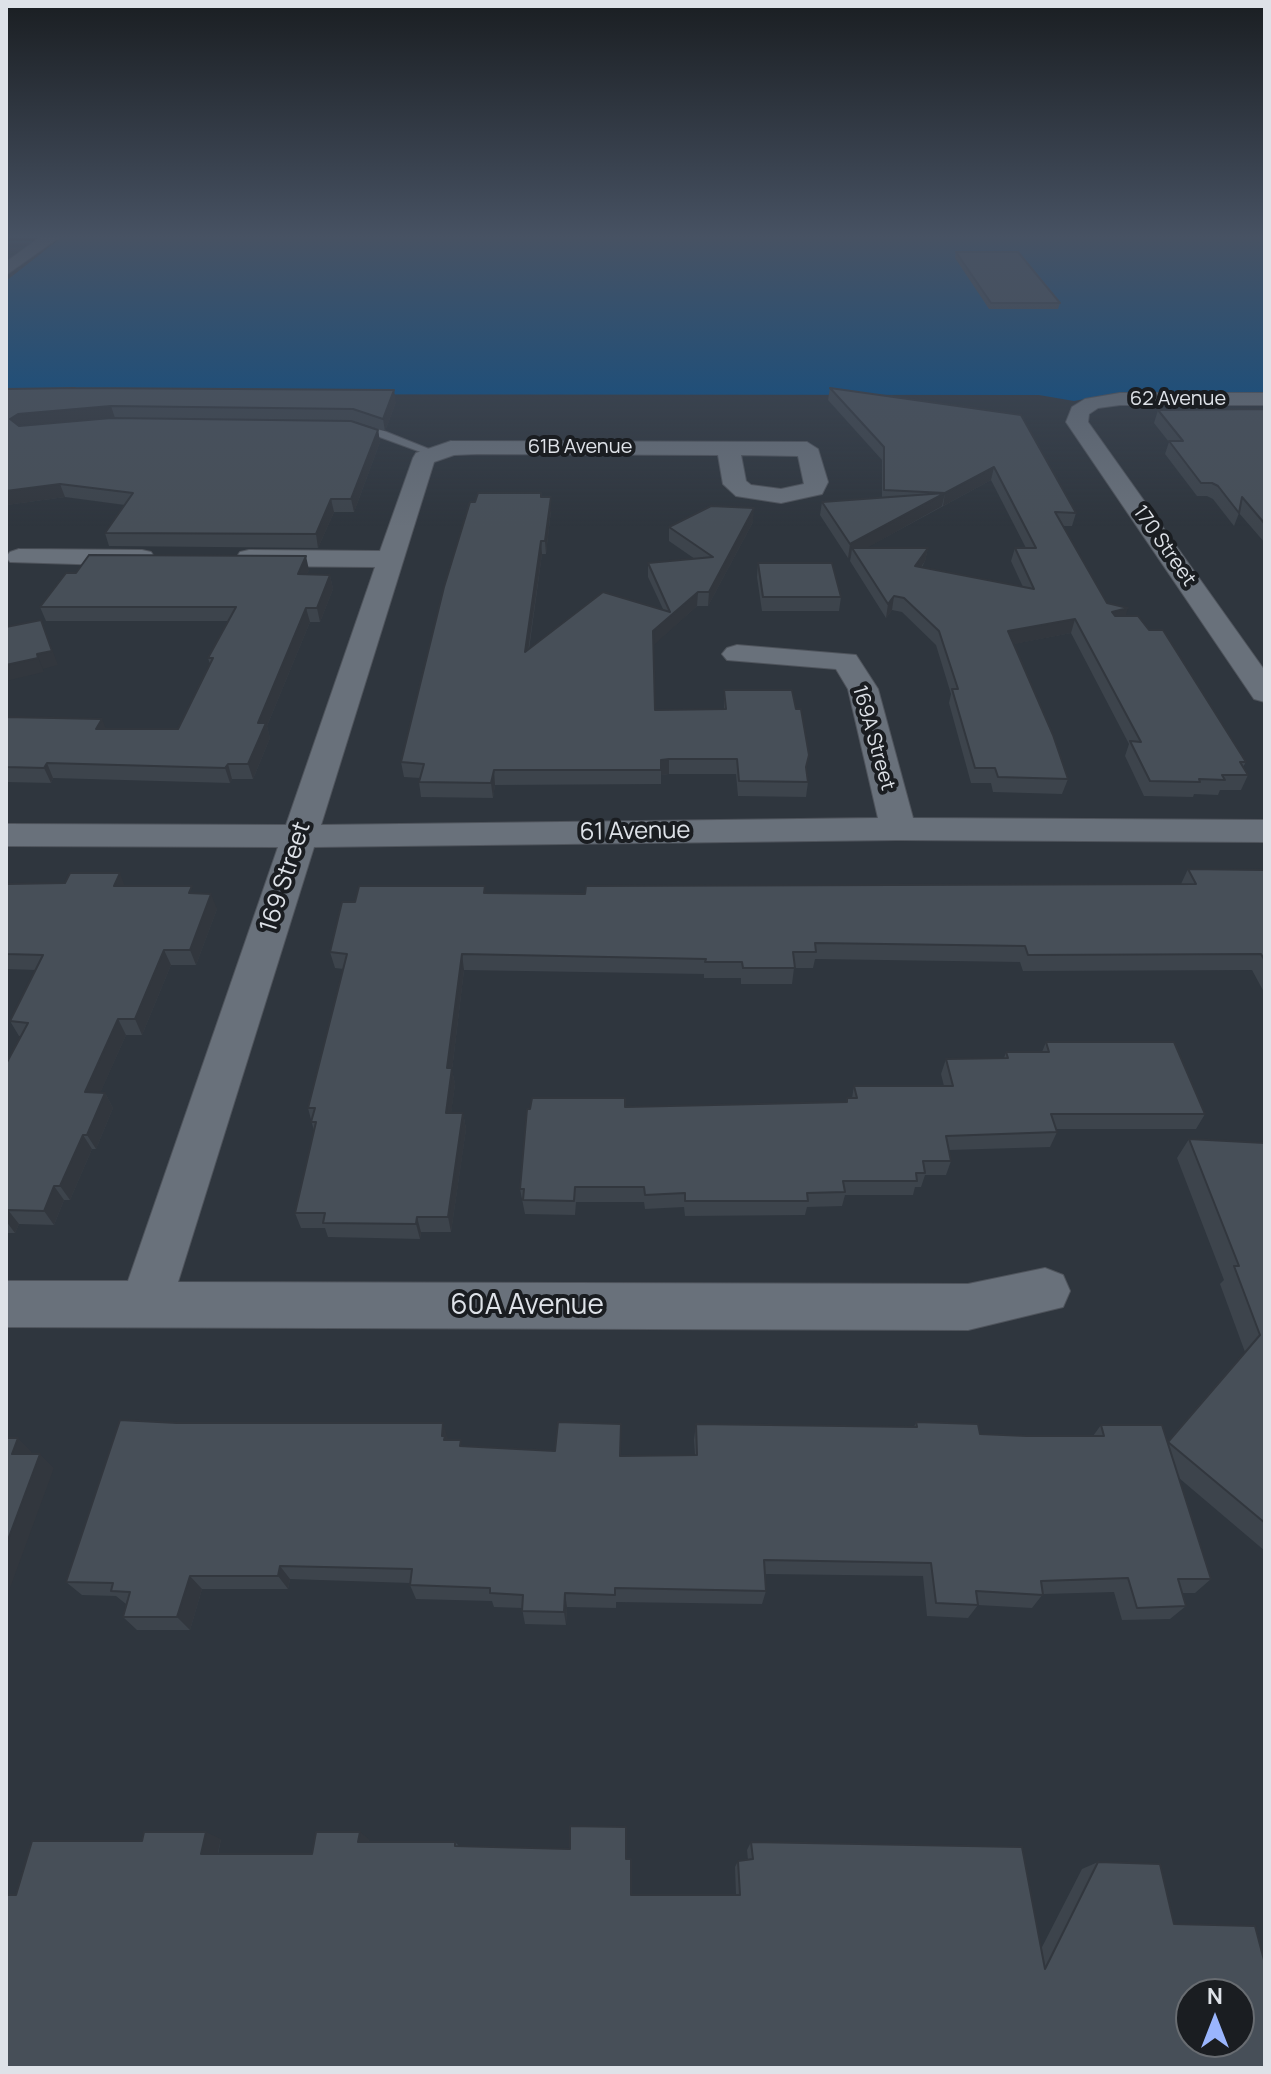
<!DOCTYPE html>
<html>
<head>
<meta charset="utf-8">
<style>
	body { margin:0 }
	#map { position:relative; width:1271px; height:2074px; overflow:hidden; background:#2f363e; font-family:Manrope,sans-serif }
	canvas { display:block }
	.frame { position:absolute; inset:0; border:8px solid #dee2e8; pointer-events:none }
	.north { position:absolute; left:1175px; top:1978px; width:80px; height:80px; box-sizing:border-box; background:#1a1d21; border:2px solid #686c71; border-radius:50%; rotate:0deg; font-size:22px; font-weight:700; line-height:32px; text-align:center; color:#dee2e8 }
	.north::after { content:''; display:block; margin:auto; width:28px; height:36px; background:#9ab5fd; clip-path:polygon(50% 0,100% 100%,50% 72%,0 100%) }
</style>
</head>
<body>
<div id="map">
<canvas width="1271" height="2074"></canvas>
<div class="frame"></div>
<div class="north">N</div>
</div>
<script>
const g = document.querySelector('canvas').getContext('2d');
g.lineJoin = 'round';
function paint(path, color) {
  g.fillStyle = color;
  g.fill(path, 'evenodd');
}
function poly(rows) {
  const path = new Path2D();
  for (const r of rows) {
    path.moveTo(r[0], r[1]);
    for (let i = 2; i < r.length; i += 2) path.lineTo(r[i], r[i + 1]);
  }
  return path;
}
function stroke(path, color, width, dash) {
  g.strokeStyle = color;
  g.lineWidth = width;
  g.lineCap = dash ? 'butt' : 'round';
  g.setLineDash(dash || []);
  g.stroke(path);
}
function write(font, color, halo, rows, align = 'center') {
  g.font = font + ' Manrope,sans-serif';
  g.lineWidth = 8;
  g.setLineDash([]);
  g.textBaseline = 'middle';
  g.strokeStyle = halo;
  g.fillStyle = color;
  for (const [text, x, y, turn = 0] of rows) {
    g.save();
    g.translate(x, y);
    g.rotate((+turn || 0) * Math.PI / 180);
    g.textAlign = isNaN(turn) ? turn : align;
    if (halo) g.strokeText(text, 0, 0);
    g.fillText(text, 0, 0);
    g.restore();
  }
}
paint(poly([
	[63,236,1265,236,1265,394,1116,393,1074,401,1039,395,6,394,6,281]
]), '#004d8c');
const service = poly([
	[352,424,384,431,439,453,429,455,377,436,348,429,346,427,352,424]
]);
const minor = poly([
	[1120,393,1265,393,1265,405,1120,405,1098,408,1089,414,1088,422,1265,671,1265,702,1254,699,1066,422,1072,407,1085,399,1120,393],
	[451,441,807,442,818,449,828,482,822,494,781,503,736,496,723,484,718,455,477,454,454,455,434,462,321,825,878,818,848,689,836,669,727,660,722,654,727,648,737,645,856,655,878,689,913,818,1265,820,1265,842,898,840,314,847,178,1282,968,1284,1045,1268,1063,1275,1070,1291,1063,1307,968,1330,6,1327,6,1281,128,1281,278,847,6,846,6,824,286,825,375,567,249,566,240,564,236,558,240,552,249,550,380,551,413,458,416,453,451,441],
	[741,455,798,456,804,484,781,489,751,485,746,481,741,455],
	[19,549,142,550,151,552,155,558,151,564,142,566,10,562,6,557,10,552,19,549]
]);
const secondary = poly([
	[42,236,61,236,6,275,6,262,42,236]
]);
stroke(service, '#4f545c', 2);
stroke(minor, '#4f545c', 2);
stroke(secondary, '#4f545c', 2);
paint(service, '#69717b');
paint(minor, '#69717b');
paint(secondary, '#69717b');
paint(poly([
	[956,252,1060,303,1058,309,989,309,955,258],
	[830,388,1021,415,1076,513,1072,526,1063,526,1107,603,1125,616,1246,762,1243,767,1248,775,1241,790,1220,790,1218,795,1194,794,1193,797,1144,796,1125,756,1129,744,1071,633,1013,644,1068,779,1062,794,993,792,991,783,971,783,949,703,951,694,936,645,902,612,892,610,886,618,850,561,851,556,848,558,820,515,822,502,882,498,882,460,828,400],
	[991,480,1026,548,1015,548,1011,561,1023,587,922,567,925,561,928,548,866,548],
	[6,389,396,402,385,431,352,421,378,430,380,442,354,512,334,512,318,548,109,546,105,533,125,505,65,497,6,505],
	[1265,409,1265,543,1239,513,1234,526,1213,499,1207,496,1197,496,1165,454,1169,442,1154,423,1158,410],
	[541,497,551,497,551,510,546,554,542,554,529,649,663,609,648,577,648,563,695,559,669,541,669,527,753,522,708,606,697,606,653,645,655,710,724,709,724,690,807,771,808,782,806,797,738,796,736,774,669,774,661,775,661,784,495,785,493,798,421,797,419,782,420,778,404,777,401,762],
	[758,563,841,597,839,611,762,611,757,577],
	[309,570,307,574,330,575,333,589,320,622,310,622,267,726,270,738,253,779,232,779,230,783,53,778,51,783,6,782,6,717,106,729,178,729,210,664,208,658,228,621,46,621,40,607],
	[1188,869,1265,870,1265,994,1252,970,1023,971,1020,962,815,959,813,968,794,968,792,984,741,984,741,978,704,978,704,974,464,970,452,1070,455,1084,451,1113,463,1113,466,1129,451,1232,421,1232,420,1239,328,1237,325,1228,301,1228,295,1213,314,1131,308,1108,344,969,335,968,330,952,355,902,485,893,585,894,1181,884],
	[6,884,125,886,195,893,217,909,196,965,171,965,142,1035,126,1035,100,1093,105,1093,113,1108,96,1149,92,1149,70,1200,64,1200,54,1225,19,1224,15,1233,6,1233,6,1064,21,1036,19,1036,10,1021,36,970,6,969],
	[1046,1042,1205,1114,1196,1129,1056,1129,1057,1132,1050,1147,949,1150,951,1161,946,1175,925,1175,921,1187,915,1187,913,1195,845,1195,842,1206,807,1207,805,1215,685,1216,684,1207,645,1209,644,1202,576,1202,575,1215,525,1214,520,1189,625,1107,846,1102,847,1098,852,1098,854,1086,944,1086,941,1074,946,1059,1004,1058,1006,1052,1042,1052],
	[1189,1139,1265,1143,1265,1551,1179,1478,1211,1579,1195,1593,1182,1593,1186,1606,1170,1619,1122,1620,1114,1592,1043,1594,1032,1608,978,1605,968,1618,927,1616,923,1576,765,1574,766,1591,762,1604,616,1602,616,1608,567,1607,566,1625,525,1624,522,1608,494,1607,492,1601,416,1599,410,1585,410,1583,290,1579,288,1589,202,1589,190,1630,137,1630,123,1617,126,1604,116,1596,82,1595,66,1582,448,1439,448,1440,463,1446,555,1451,621,1440,621,1456,695,1455,694,1440,696,1424,914,1427,916,1422,980,1434,1027,1436,1093,1436,1101,1425,1167,1442,1245,1352,1220,1284,1224,1280,1177,1158],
	[221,1839,218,1854,312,1854,369,1839,369,1842,455,1842,459,1846,627,1859,631,1895,736,1895,735,1867,738,1861,748,1860,747,1850,751,1842,1041,1949,1082,1869,1098,1862,1174,1924,1265,2068,16,1895,142,1841]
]), '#3d444c');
paint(poly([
	[394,390,396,402,385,431,383,419],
	[111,406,115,418,14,431,10,419,18,414],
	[378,430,380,442,354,512,351,499],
	[994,467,991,480,943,506,945,493],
	[60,484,65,497,6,505,6,491],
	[945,493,942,506,856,554,852,548,851,556,848,558,850,544],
	[551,497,551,510,546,554,545,541],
	[331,499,334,512,318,548,316,534],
	[754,508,753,522,708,606,709,592],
	[541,541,542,554,526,666,525,652],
	[928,548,925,561,913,579,915,566],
	[306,556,309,570,301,587,298,574],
	[330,575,333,589,320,622,317,608],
	[698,592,697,606,653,646,653,631],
	[894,596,892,610,886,618,888,604],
	[306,608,310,622,267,726,270,738,253,779,248,764,258,723],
	[1128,608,1124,622,1108,626,1112,612],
	[1075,619,1071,633,1004,646,1008,631],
	[41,620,58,665,43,669,37,654],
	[38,658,44,672,6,681,6,665],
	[102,719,108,734,96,729],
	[669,759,669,774,661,775,661,760],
	[47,763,53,778,51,783,44,768],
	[228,764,232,779,230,783,225,768],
	[494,770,495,785,493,798,491,783],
	[120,873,126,889,114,886],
	[211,894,217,909,196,965,190,950],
	[164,950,171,965,142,1035,135,1019],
	[462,954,464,970,452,1070,455,1084,449,1129,446,1113,447,1068],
	[118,1019,126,1035,94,1107,85,1092],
	[105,1093,113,1108,96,1149,87,1135],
	[463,1113,466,1129,451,1232,448,1217],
	[83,1135,92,1149,70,1200,60,1186],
	[54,1186,64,1200,54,1225,44,1211],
	[8,1210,19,1224,15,1233,6,1221,6,1215],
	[417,1217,421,1232,420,1239,416,1224],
	[443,1423,448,1439,448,1445,442,1436],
	[18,1438,32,1452,26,1468,12,1454],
	[40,1454,54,1468,6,1599,6,1545],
	[280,1566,290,1579,288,1589,278,1576],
	[190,1576,202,1589,190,1630,177,1617],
	[565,1593,567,1607,566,1625,564,1612],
	[206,1832,221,1839,216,1861,201,1854],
	[360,1832,369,1839,368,1850,358,1842]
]), '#32373e');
const building = poly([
	[956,252,1018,252,1060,303,991,303,956,252],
	[75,388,394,390,383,419,353,409,111,406,18,414,10,419,19,426,111,418,351,421,378,430,351,499,331,499,316,534,105,533,133,493,60,484,6,491,6,389,75,388],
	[830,388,1021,415,1076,513,1055,512,1107,603,1128,608,1112,612,1115,616,1138,616,1149,630,1163,630,1246,762,1240,762,1248,775,1222,775,1225,780,1199,779,1200,782,1150,781,1130,741,1141,742,1075,619,1008,631,1053,735,1068,779,998,777,995,768,975,768,952,689,958,689,939,631,904,598,894,596,888,604,852,548,928,548,915,566,1034,589,1015,548,1036,548,994,467,945,493,884,490,884,447,830,388],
	[1265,409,1265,524,1242,497,1239,513,1218,486,1212,483,1201,483,1169,441,1183,441,1158,410,1265,409],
	[478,493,541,493,541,497,551,497,545,541,541,541,525,652,603,592,670,612,648,563,713,557,669,527,711,506,754,508,709,592,698,592,653,631,655,710,726,709,724,690,792,690,796,709,801,709,809,755,806,767,808,782,739,781,737,759,669,759,661,760,661,770,494,770,491,783,419,782,424,764,401,762,444,587,470,502,475,502,478,493],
	[945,493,850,544,822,502,945,493],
	[89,555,306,556,298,574,330,575,317,608,306,608,258,723,266,723,248,764,228,764,225,768,47,763,44,768,6,767,6,717,102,719,96,729,178,729,213,658,208,658,236,607,40,607,66,573,76,573,89,555],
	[758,563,832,563,841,597,763,597,758,563],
	[41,620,52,651,37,654,38,658,6,665,6,627,41,620],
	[1188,869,1265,870,1265,961,1261,954,1028,955,1025,946,815,943,816,952,793,952,795,968,743,968,742,962,705,962,706,959,462,954,447,1068,452,1068,446,1113,463,1113,448,1217,417,1217,416,1224,323,1223,325,1213,295,1213,316,1122,311,1122,315,1108,308,1108,347,954,330,952,342,902,355,902,359,886,485,886,484,893,585,894,586,886,1196,884,1188,869],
	[70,873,120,873,114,886,192,886,189,893,211,894,190,950,164,950,135,1019,118,1019,85,1092,105,1093,87,1135,83,1135,60,1186,54,1186,44,1211,8,1210,6,1215,6,1064,28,1023,10,1021,43,955,6,954,6,884,65,883,70,873],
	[1046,1042,1174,1042,1205,1114,1051,1114,1057,1132,946,1136,951,1161,923,1161,925,1173,916,1173,917,1181,843,1181,845,1192,807,1193,808,1201,685,1201,685,1193,645,1195,644,1187,575,1187,574,1201,523,1200,524,1189,520,1189,527,1109,530,1109,532,1098,625,1098,625,1107,847,1102,847,1098,857,1098,854,1086,953,1086,946,1059,1008,1058,1006,1052,1049,1052,1046,1042],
	[1189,1139,1265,1143,1265,1523,1168,1442,1260,1335,1234,1266,1239,1266,1189,1139],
	[120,1420,177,1423,443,1423,442,1436,445,1436,444,1440,461,1440,460,1446,555,1451,558,1422,621,1424,620,1456,697,1455,696,1424,917,1427,916,1422,978,1424,980,1434,1027,1436,1104,1436,1101,1425,1162,1425,1211,1579,1178,1579,1186,1606,1137,1608,1128,1578,1041,1581,1043,1595,976,1591,978,1605,936,1603,931,1563,764,1560,766,1591,615,1588,615,1595,565,1593,564,1612,522,1611,523,1595,490,1593,490,1588,410,1585,412,1569,280,1566,278,1576,190,1576,177,1617,123,1617,130,1592,111,1591,113,1583,66,1582,120,1420],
	[6,1438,18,1438,12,1454,40,1454,6,1545,6,1438],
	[570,1826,626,1827,626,1859,631,1859,631,1895,740,1895,738,1861,753,1859,751,1842,1022,1847,1045,1969,1098,1862,1160,1864,1174,1924,1255,1926,1265,1964,1265,2068,6,2068,6,1895,16,1895,32,1841,142,1841,144,1832,206,1832,201,1854,312,1854,316,1832,360,1832,358,1842,455,1842,455,1846,570,1849,570,1826],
	[1191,1994,1239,1994,1239,2042,1191,2042,1191,1994]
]);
paint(building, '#474f58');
stroke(building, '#32373e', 2);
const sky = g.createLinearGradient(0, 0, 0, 527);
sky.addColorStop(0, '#1a1e22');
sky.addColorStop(0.45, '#475263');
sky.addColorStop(1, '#47526300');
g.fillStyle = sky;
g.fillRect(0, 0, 1271, 527);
write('20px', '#dee2e8', '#1a1d21', [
	["62 Avenue",1178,399],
	["61B Avenue",580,447],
	["170 Street",1164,546,55],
	["169A Street",873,738,74]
]);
write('24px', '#dee2e8', '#1a1d21', [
	["61 Avenue",635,832,-1],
	["169 Street",286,877,-72]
]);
write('28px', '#dee2e8', '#1a1d21', [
	["60A Avenue",527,1306]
]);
</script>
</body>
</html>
